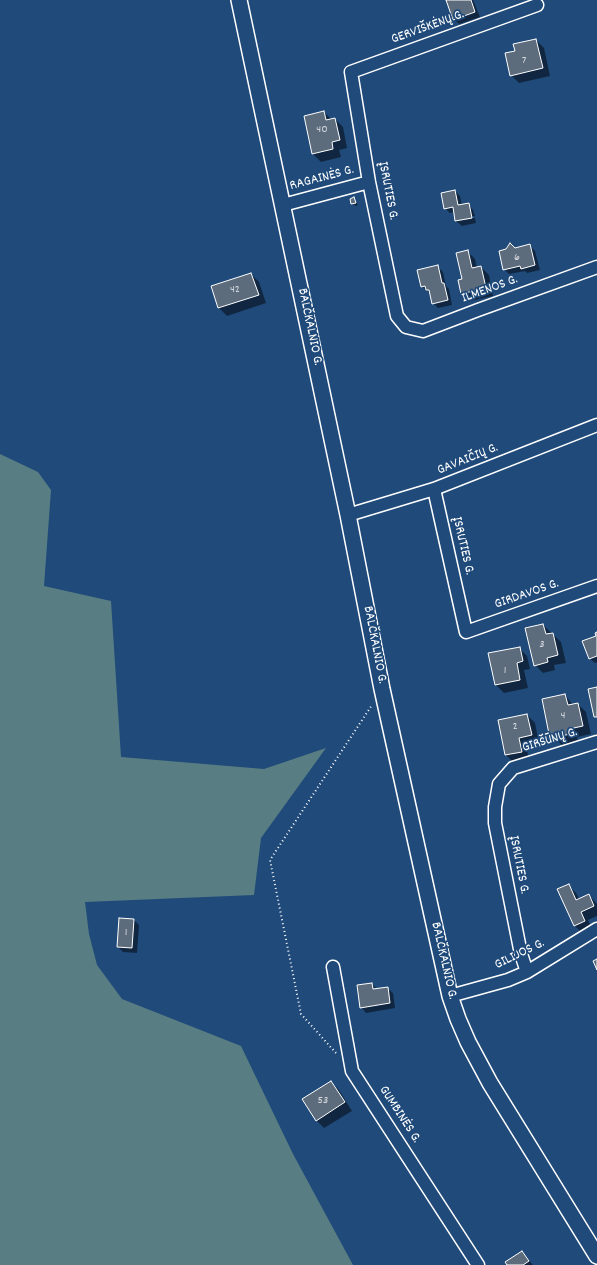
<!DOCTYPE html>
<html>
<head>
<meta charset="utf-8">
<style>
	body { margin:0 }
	canvas { display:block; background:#1f4a7a }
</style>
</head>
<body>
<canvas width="597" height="1265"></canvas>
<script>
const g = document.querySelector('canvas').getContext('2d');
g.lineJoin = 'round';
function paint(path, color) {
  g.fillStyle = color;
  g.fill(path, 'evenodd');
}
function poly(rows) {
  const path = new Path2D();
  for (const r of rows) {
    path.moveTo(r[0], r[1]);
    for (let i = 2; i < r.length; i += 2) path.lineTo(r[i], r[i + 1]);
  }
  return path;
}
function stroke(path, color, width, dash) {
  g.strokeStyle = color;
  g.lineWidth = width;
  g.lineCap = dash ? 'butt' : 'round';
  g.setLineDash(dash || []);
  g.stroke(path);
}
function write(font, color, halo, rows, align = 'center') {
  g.font = font + ' Dekko,sans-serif';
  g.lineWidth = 3.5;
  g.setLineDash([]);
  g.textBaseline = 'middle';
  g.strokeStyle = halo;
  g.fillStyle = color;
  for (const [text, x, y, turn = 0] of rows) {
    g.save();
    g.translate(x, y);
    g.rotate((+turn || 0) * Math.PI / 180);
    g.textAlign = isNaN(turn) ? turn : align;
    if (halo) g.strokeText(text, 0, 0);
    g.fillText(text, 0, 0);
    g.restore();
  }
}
paint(poly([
	[0,454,38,472,51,490,44,586,111,601,121,757,264,769,326,748,261,838,254,895,85,902,89,934,97,965,122,999,241,1046,293,1154,353,1265,0,1265]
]), '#587d82');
paint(poly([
	[447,0,473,0,480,17,459,24,454,19],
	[536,40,544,48,550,76,519,83,511,75,516,52],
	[324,112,331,119,335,119,343,127,347,148,339,150,341,157,321,162,313,154],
	[455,191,460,196,462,206,468,204,473,210,475,216,459,219,459,221,475,218,476,223,462,226,456,221,455,212,450,213,445,208],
	[351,199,354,199,358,205,355,206],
	[530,246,535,251,540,270,527,273,525,271,509,274,504,269,515,249],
	[467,251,475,259,477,268,481,267,489,275,493,296,470,301,462,293],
	[438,267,443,272,446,286,449,289,452,305,438,308,433,303,431,294,421,286],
	[251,274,259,282,266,303,227,316,219,308,212,286],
	[543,625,561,642,566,663,554,665,555,670,543,673,535,665],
	[597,637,597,662,595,663,589,658],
	[519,648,527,656,530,669,524,670,528,688,504,693,496,685,489,654],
	[565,695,573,705,578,704,586,712,591,734,577,737,578,742,562,745,550,733],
	[527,715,535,723,539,743,526,746,529,759,514,763,506,755],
	[568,885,576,893,579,899,589,895,597,904,597,916,588,920,592,929,582,933,574,925],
	[134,920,139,925,137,953,123,952,118,947],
	[372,984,377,989,387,988,393,993,395,1008,366,1013,361,1007],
	[331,1082,339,1090,352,1111,324,1128,316,1120],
	[522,1253,533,1265,508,1265]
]), '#0007');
const building = poly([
	[446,0,471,0,475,12,453,20,446,0],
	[536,39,543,68,510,76,505,53,515,51,513,44,536,39],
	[324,111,326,120,335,118,340,140,332,142,333,149,312,154,304,116,324,111],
	[455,190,458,205,469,203,472,218,455,221,453,207,444,209,441,193,455,190],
	[354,197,356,203,351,204,350,199,354,197],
	[510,243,515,248,530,244,535,265,521,269,520,266,503,270,499,251,506,249,510,243],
	[468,250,472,268,481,266,486,288,461,294,458,280,462,279,456,253,468,250],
	[438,265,442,283,444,283,448,300,432,304,429,290,426,290,425,286,421,287,417,270,438,265],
	[251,273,259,295,218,308,211,286,251,273],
	[543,624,546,634,553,633,558,655,547,658,548,662,534,666,525,628,543,624],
	[597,632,597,656,589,659,582,641,596,636,595,633,597,632],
	[520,647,523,661,517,663,520,680,495,685,488,653,520,647],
	[597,687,597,717,594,717,588,689,597,687],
	[565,694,568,705,578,703,583,726,569,729,570,734,553,738,552,733,549,734,542,699,565,694],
	[527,714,532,735,519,738,522,752,505,755,498,720,527,714],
	[569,884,576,900,589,894,594,906,581,912,585,921,574,926,557,889,569,884],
	[119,918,134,919,132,948,117,947,119,918],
	[597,959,597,970,593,961,597,959],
	[372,983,373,989,388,987,390,1003,360,1008,357,985,372,983],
	[331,1081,345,1102,316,1121,302,1099,331,1081],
	[522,1251,529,1261,523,1265,507,1265,505,1262,522,1251]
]);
paint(building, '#5d6c7d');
stroke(building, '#fff', 1);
const minor = poly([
	[537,5,351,72,369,182,397,316,406,327,423,331,478,310,597,267],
	[283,205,369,182],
	[434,489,466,632,597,586],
	[348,515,434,489,597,425],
	[333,967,352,1071,478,1265],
	[527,972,521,954,495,823,495,807,499,784,513,768,597,742],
	[450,996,508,980,527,972,597,929]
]);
const tertiary = poly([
	[239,0,348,515,382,689,450,996,458,1019,468,1042,490,1083,597,1256]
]);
stroke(minor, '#fff', 15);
stroke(tertiary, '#fff', 18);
stroke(poly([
	[336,1053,301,1014,270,860,372,705]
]), '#fff', 2, [1, 3]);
stroke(minor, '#1f4a7a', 12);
stroke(tertiary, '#1f4a7a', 15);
write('12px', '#d6dade', null, [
	["7",524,61],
	["40",322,130],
	["6",517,258],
	["42",235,290],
	["3",542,645],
	["1",505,671],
	["4",563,716],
	["2",515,727],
	["1",126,933],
	["53",323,1101]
]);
write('14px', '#fff', '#1f4a7a', [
	["GERVIŠKĖNŲ G.",428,28,-20],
	["RAGAINĖS G.",322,179,-15],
	["ĮSRUTIES G.",387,191,79],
	["ILMENOS G.",490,290,-20],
	["BALČKALNIO G.",309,327,78],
	["GAVAIČIŲ G.",468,460,-22],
	["ĮSRUTIES G.",462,546,77],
	["GIRDAVOS G.",527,595,-19],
	["BALČKALNIO G.",374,645,79],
	["GIRŠŪNŲ G.",550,741,-17],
	["ĮSRUTIES G.",518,865,79],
	["GILIJOS G.",520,955,-26],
	["BALČKALNIO G.",443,961,77],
	["GUMBINĖS G.",399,1115,57]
]);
</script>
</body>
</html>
